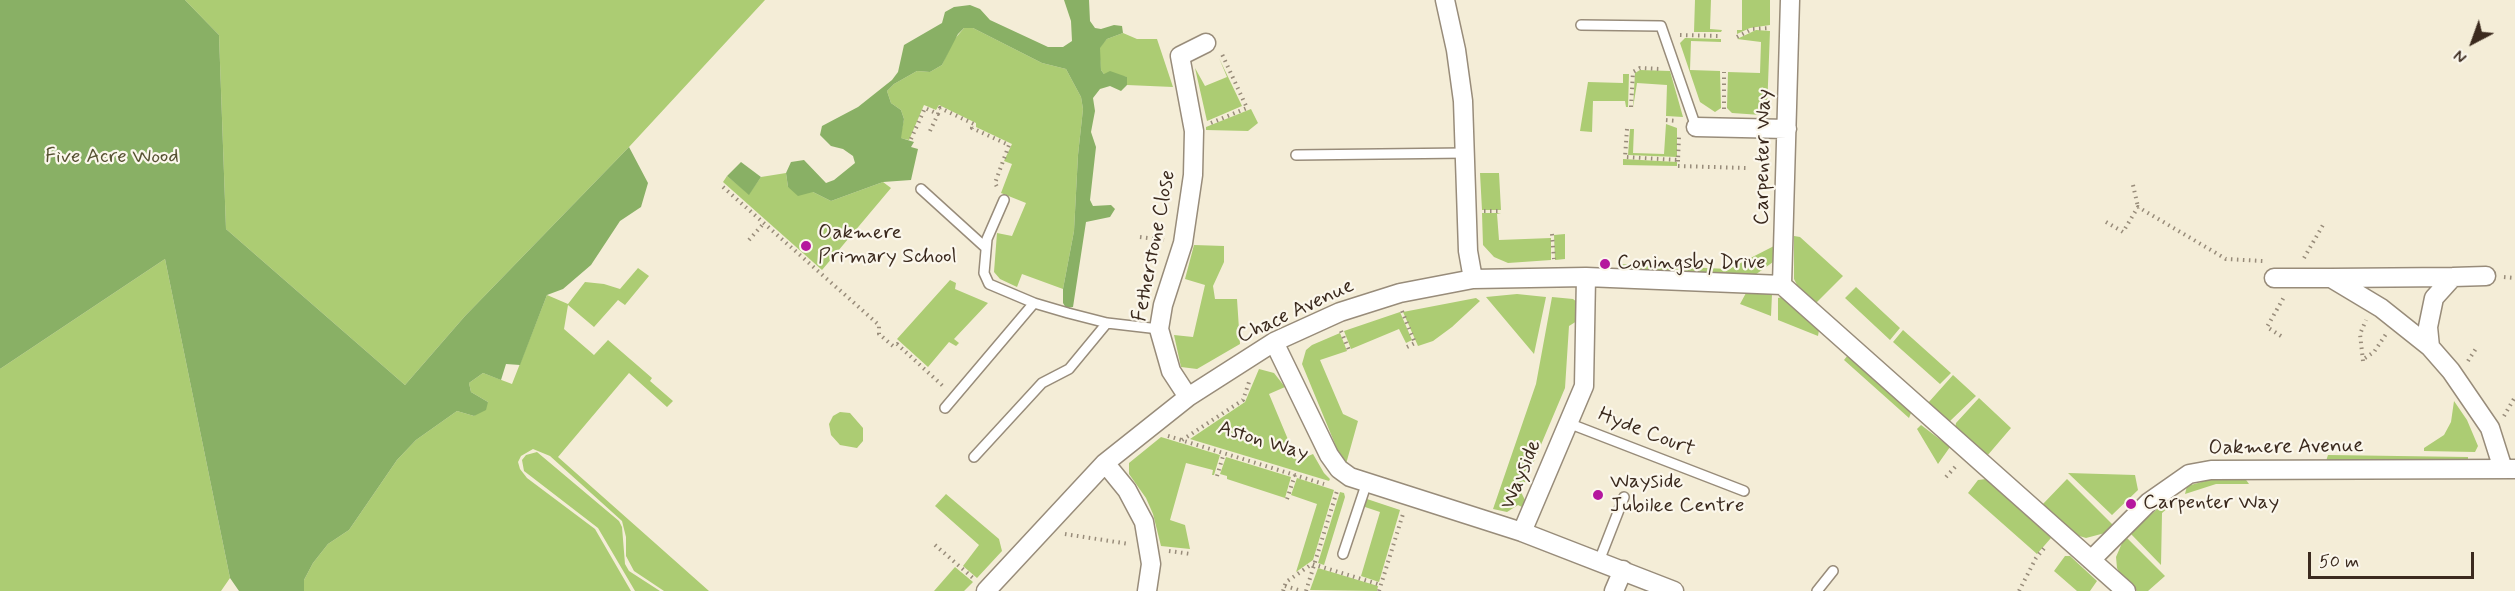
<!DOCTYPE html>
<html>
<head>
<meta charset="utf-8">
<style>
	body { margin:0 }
	#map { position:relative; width:2515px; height:591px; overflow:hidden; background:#f4edd7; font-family:Mynerve,sans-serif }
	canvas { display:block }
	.north { position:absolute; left:2443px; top:12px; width:60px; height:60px; -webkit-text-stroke:4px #fbf7ec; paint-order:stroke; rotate:221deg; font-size:16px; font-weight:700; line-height:24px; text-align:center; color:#3b2a1e }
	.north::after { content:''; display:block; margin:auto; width:21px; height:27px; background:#3b2a1e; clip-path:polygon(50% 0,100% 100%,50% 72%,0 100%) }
	.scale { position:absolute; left:2308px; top:552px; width:166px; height:27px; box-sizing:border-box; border:3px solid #3b2a1e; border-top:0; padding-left:8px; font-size:18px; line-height:21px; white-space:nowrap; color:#3b2a1e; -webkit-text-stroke:4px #fbf7ec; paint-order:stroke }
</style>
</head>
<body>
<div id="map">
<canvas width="2515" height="591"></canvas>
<div class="north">N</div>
<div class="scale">50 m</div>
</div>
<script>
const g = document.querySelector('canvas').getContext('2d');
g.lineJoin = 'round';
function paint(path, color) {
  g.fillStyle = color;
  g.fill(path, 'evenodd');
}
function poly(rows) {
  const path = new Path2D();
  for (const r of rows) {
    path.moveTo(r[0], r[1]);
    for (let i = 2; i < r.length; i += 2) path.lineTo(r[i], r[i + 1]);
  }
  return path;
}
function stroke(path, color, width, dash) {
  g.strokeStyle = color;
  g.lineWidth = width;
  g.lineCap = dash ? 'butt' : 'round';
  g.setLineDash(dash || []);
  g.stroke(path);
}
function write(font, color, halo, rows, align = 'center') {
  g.font = font + ' Mynerve,sans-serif';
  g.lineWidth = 4.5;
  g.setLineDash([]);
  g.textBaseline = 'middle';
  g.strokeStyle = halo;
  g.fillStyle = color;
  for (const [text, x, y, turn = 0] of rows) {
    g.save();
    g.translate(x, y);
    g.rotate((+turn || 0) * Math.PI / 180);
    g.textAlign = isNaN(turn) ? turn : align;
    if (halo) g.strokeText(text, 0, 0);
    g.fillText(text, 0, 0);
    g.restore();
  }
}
paint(poly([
	[185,0,765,0,629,147,465,316,405,385,226,229,219,35],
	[1695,0,1711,0,1710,29,1722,30,1721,32,1694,32],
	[1742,0,1770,0,1770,25,1750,28,1737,34,1737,30,1742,30],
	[964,28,973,28,1042,63,1066,69,1081,97,1083,109,1078,155,1074,231,1063,289,1022,274,1017,287,1000,279,994,272,997,233,1012,236,1026,203,1001,193,1012,164,1004,161,1012,144,976,127,976,123,939,105,936,110,924,105,909,140,900,138,904,119,901,110,891,103,887,91,894,84,917,71,930,72,942,65,953,41],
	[1756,30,1770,31,1767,110,1761,115,1732,113,1727,108,1728,72,1760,73,1761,42,1737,39],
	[1123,33,1137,39,1157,39,1173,87,1127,85,1127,77,1104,74,1101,70,1099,48,1107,39],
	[1685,38,1721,39,1721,42,1691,41,1690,70,1720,71,1721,108,1715,112,1700,102,1680,43],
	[1219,58,1242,106,1207,121,1195,68,1205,86,1227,77],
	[1640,70,1670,71,1683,117,1666,116,1667,85,1637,83,1633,108,1635,73],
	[1623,74,1629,74,1628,107,1626,107,1625,101,1593,101,1592,132,1580,131,1588,82,1623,83],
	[1251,109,1258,123,1248,131,1206,130,1206,127],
	[1666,124,1677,128,1677,157,1628,155,1630,129,1634,129,1633,153,1664,154],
	[1623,159,1677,162,1677,166,1623,165],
	[786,173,788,187,813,192,831,201,883,182,891,188,822,270,723,182,727,176,749,194,761,177],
	[1480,173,1499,173,1501,210,1482,210],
	[1482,213,1501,213,1497,214,1499,240,1551,238,1551,260,1508,263,1494,257,1483,245],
	[1565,234,1565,259,1555,260,1554,235],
	[1794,236,1800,237,1843,276,1816,303,1798,287,1794,279],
	[1194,245,1224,246,1224,262,1213,286,1215,299,1237,299,1240,344,1197,369,1181,367,1174,335,1193,337,1205,285,1185,279],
	[1774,246,1773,262,1755,275,1621,270,1618,264,1729,269],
	[165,259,230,578,221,591,0,591,0,369],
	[638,268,649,276,625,305,618,300,594,327,568,305,564,329,594,355,608,340,652,378,650,381,673,401,667,407,629,373,558,457,709,591,664,591,634,571,626,556,626,537,622,521,550,456,533,449,521,456,518,462,520,469,527,478,595,529,631,591,304,591,304,580,313,563,328,544,349,530,397,460,416,440,457,411,474,416,488,402,471,392,469,383,483,373,512,384,547,295,568,304,585,282,604,284,620,289],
	[950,280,956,283,955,289,988,303,954,339,959,343,956,346,949,342,928,367,897,339],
	[1856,287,1900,328,1890,340,1845,298],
	[1746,293,1772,294,1771,316,1740,304],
	[1517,294,1546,297,1534,354,1486,297],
	[1552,297,1573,299,1577,302,1577,321,1569,326,1565,388,1521,492,1526,502,1524,508,1518,505,1507,512,1493,509,1536,384],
	[1782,297,1819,330,1818,336,1778,320,1778,298],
	[1476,298,1480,301,1452,327,1433,341,1418,346,1403,312],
	[1400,312,1412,340,1406,343,1399,329,1351,349,1344,331],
	[1903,330,1951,373,1940,384,1893,342],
	[1340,333,1347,351,1320,360,1343,414,1358,421,1346,464,1342,461,1302,364,1306,350,1312,345],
	[1848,355,1911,413,1909,418,1844,360],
	[1259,369,1274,373,1285,387,1269,394,1297,461,1313,454,1324,473,1330,479,1329,481,1190,439,1245,402],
	[1953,375,1976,396,1949,422,1928,403],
	[1979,398,2011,428,1987,456,1955,428,1956,423],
	[2454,401,2467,420,2478,446,2475,452,2424,451,2424,448,2444,435,2451,422],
	[840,412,850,413,863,428,863,441,857,448,840,445,831,435,829,424,833,416],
	[1921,425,1950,447,1938,464,1917,429],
	[1161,437,1220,455,1214,475,1212,475,1213,470,1186,463,1170,520,1185,525,1190,549,1161,546,1153,514,1146,498,1129,474,1129,463],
	[537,452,619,521,622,527,625,564,629,571,660,591,635,591,598,528,524,471,522,460,526,455],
	[2328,455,2468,457,2468,462,2326,461],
	[1226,457,1291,477,1285,498,1227,479,1227,476,1220,474],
	[2068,473,2135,475,2138,490,2112,515],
	[2220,477,2244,477,2249,484,2216,484,2185,494,2187,486],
	[1297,478,1334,490,1313,560,1296,572,1317,504,1291,495],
	[1986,479,2051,538,2037,554,1968,493,1978,480],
	[2067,479,2113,525,2105,533,2086,538,2076,535,2042,505],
	[1340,492,1344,493,1345,497,1324,565,1318,563],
	[946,494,999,539,1002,551,977,578,963,566,979,545,935,506],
	[2172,496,2176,501,2162,513,2161,565,2130,533],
	[1367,499,1400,510,1379,582,1361,576,1380,512,1362,506],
	[2125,536,2165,576,2148,591,2137,591,2123,579,2117,568,2116,557],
	[2065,556,2070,556,2097,581,2090,591,2077,591,2054,571],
	[955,567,973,582,964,591,934,591],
	[1318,568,1378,586,1377,591,1310,590]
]), '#accc73');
paint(poly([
	[0,0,185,0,219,35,226,229,405,385,465,316,629,147,648,183,641,207,620,221,591,265,563,289,547,295,520,365,506,364,501,380,483,373,469,383,471,392,488,402,486,410,474,416,457,411,416,440,397,460,349,530,328,544,313,563,304,580,304,591,239,591,230,578,165,259,0,369],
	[1064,0,1089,0,1090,21,1095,28,1101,29,1114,25,1122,26,1123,33,1107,39,1100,48,1101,70,1104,74,1110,71,1127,77,1127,85,1121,91,1110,86,1100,89,1093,98,1095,111,1091,132,1096,147,1090,200,1093,206,1111,205,1115,209,1110,217,1086,222,1073,307,1066,308,1063,303,1063,289,1074,231,1078,155,1083,109,1081,97,1066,69,1042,63,973,28,964,28,958,34,942,65,930,72,917,71,894,84,887,91,891,103,901,110,904,119,901,138,914,142,911,147,918,149,911,180,883,182,831,201,813,192,798,196,788,187,786,173,791,162,804,160,826,183,834,180,855,163,853,156,843,149,831,146,820,135,822,126,858,107,892,80,898,72,904,45,942,23,945,12,954,7,970,5,980,9,990,20,1048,47,1063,47,1072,41,1071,21],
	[741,162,761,177,749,195,727,176]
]), '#89b065');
const service = poly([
	[1581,25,1661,26,1696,127],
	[1296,155,1465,153],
	[921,189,986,248],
	[1004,200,987,239,984,273,989,284,1034,303,1068,313,1107,323,1159,329],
	[945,408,1034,303],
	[1568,423,1744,491],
	[974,457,1042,383,1069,369,1107,323],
	[1343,554,1367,482],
	[1599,561,1624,497],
	[1817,591,1833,571]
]);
const minor = poly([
	[1445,0,1456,50,1463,101,1468,251,1473,279],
	[1696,127,1787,129],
	[2453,277,2486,276],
	[2274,278,2331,278,2381,308,2430,347,2451,371,2490,428,2503,469],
	[2331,278,2453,277,2434,298,2428,327,2430,347],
	[1782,285,1790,0],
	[1274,342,1329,455,1339,469,1350,477,1522,532,1674,591],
	[1188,397,1171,371,1159,329,1163,305,1183,243,1193,175,1194,131,1180,56,1206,43],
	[1105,463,1127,490,1144,522,1151,564,1147,591],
	[1522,532,1584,386,1586,277],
	[2091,560,2149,502,2189,474,2211,470,2515,469],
	[986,591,1105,463,1188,397,1274,342,1340,312,1400,293,1473,279,1586,277,1782,285,2126,591],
	[1614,591,1623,570]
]);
stroke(service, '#988c7a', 12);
stroke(minor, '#988c7a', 21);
stroke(poly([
	[1680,35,1721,36],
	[1737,37,1752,29,1770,28],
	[1631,107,1633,72,1640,68,1660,69],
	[1724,109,1724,72],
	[1666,120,1677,121],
	[1211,123,1247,108,1221,52],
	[1627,129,1625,157,1678,160,1679,137],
	[930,131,938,114],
	[911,139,925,108,938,114,940,108,974,124,972,128,1009,145,995,183,998,189],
	[1678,160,1678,166,1746,168],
	[2133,185,2138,207],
	[723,187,879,325,879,334,893,346,897,344,944,387],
	[1484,211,1501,211],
	[2106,222,2123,232,2138,207,2226,259,2263,261],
	[1552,234,1554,259],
	[1140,237,1164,240],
	[749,240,764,223],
	[2304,258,2323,225],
	[2504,277,2515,278],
	[1402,311,1415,343,1407,347],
	[1341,331,1349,350],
	[2281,336,2267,327,2284,297],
	[2365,358,2374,352,2386,334],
	[2363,361,2360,334,2366,320],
	[2468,361,2477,347],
	[2504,416,2515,397],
	[1168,436,1324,484],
	[1182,440,1243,400,1249,382],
	[1217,476,1224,453],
	[1946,477,1956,466],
	[1287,499,1295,475],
	[1065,534,1129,544],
	[935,545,973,578],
	[1169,551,1191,554],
	[1285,586,1302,591],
	[1283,591,1286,582,1312,564,1381,585],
	[1306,591,1337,491],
	[1379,591,1403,514],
	[2019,591,2036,558,2046,546]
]), '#988c7a', 4, [1.5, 4.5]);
stroke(service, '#fff', 9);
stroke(minor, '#fff', 18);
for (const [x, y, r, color] of [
	[806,246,6,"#b5179e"],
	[1605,264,6,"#b5179e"],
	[1598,495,6,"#b5179e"],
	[2131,504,6,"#b5179e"]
]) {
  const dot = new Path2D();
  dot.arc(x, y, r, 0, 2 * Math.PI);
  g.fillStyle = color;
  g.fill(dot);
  stroke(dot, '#fbf7ec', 2);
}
write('21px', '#3b2a1e', '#fbf7ec', [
	["Carpenter Way",1764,157,-89],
	["Fetherstone Close",1155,246,-79],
	["Chace Avenue",1296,312,-25],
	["Hyde Court",1646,433,21],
	["Aston Way",1263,442,17],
	["Oakmere Avenue",2286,448,-1],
	["Wayside",1522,475,-67]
]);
write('21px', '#575233', '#fbf7ec', [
	["Five Acre Wood",112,158]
]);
write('21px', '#3b2a1e', '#fbf7ec', [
	["Oakmere",818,234],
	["Primary School",818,258],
	["Coningsby Drive",1617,264],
	["Wayside",1610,483],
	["Jubilee Centre",1610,507],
	["Carpenter Way",2143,504]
], 'left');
</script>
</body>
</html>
